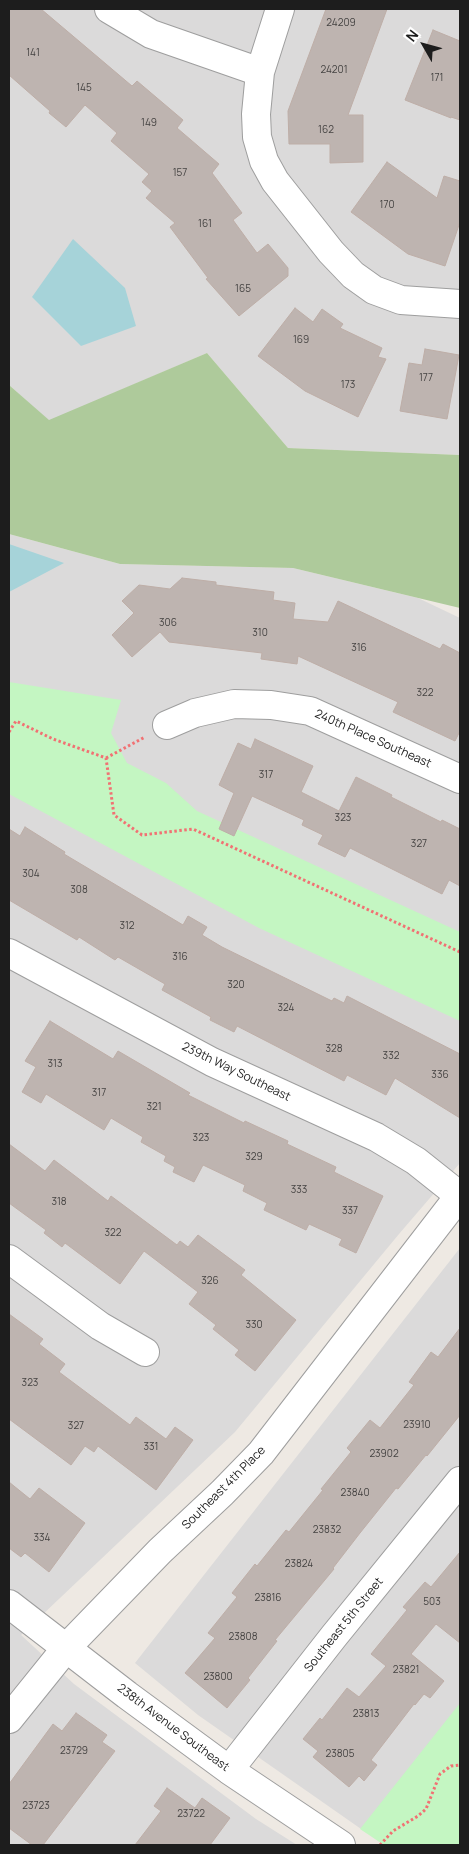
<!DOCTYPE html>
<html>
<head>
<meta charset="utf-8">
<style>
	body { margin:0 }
	#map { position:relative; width:469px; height:1854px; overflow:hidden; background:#eee9e3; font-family:Manrope,sans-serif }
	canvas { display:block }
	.frame { position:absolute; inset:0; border:10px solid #1d1d1d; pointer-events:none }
	.north { position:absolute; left:399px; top:20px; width:50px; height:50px; -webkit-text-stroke:4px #fff; paint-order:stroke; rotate:308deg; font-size:14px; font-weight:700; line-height:20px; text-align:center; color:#1d1d1d }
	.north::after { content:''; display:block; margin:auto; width:18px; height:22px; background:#1d1d1d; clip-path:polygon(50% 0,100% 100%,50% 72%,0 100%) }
</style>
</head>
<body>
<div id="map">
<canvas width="469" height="1854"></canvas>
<div class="frame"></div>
<div class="north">N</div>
</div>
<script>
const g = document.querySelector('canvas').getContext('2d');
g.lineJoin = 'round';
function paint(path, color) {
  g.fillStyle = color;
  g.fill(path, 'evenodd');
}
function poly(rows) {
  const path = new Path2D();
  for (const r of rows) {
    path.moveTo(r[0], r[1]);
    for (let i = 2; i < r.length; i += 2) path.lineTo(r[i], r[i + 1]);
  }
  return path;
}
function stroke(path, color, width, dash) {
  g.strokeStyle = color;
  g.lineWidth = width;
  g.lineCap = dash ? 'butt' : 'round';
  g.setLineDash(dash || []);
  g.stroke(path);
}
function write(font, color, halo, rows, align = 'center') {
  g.font = font + ' Manrope,sans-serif';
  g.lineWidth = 4;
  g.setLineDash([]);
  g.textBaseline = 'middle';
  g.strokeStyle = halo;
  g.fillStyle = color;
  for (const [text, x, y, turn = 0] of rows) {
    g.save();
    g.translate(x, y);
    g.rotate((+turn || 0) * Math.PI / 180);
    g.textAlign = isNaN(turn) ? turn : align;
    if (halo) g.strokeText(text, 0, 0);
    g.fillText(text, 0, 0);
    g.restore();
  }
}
paint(poly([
	[9,9,460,9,460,455,288,448,207,353,49,421,9,385],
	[9,534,120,564,293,568,418,598,460,618,460,1163,399,1234,235,1432,21,1635,74,1684,256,1819,297,1845,9,1845],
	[460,1248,460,1845,384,1845,198,1715,135,1663]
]), '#dbdada');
paint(poly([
	[207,353,288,448,460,455,460,608,293,568,120,564,9,534,9,385,49,420]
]), '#aeca9b');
paint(poly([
	[9,682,121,700,111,733,127,763,166,783,197,811,460,932,460,1021,259,928,9,794],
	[460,1703,460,1845,384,1845,360,1829]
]), '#c4f6c2');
paint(poly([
	[73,239,125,288,136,326,81,346,32,297],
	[9,544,64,563,9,592]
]), '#a6d3d9');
const building = poly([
	[9,9,41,9,132,86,137,81,183,120,177,128,219,164,212,173,242,213,233,220,257,253,268,244,288,268,288,276,239,316,206,279,208,278,170,227,175,223,146,198,152,191,142,182,149,174,111,141,117,133,85,105,66,127,49,113,50,111,9,75,9,9],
	[326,9,387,9,348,115,363,115,363,162,330,163,330,144,289,144,288,111,326,9],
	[433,30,460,41,460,120,451,117,451,118,405,100,433,30],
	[387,162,437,198,444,176,460,181,460,222,445,266,408,254,351,212,387,162],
	[295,308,313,322,322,309,343,324,340,328,382,348,378,357,386,359,358,417,305,391,258,356,295,308],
	[425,349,459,355,447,419,400,411,409,363,422,365,425,349],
	[182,578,216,582,216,585,274,592,273,600,295,603,293,619,328,622,338,601,440,649,443,644,460,653,460,731,455,741,393,712,398,702,298,656,297,664,261,659,262,653,169,642,160,632,132,657,112,635,134,613,122,601,139,585,170,589,182,578],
	[255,739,313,766,301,792,339,811,356,777,392,795,391,797,441,822,442,820,460,829,460,886,449,880,442,894,350,848,345,857,318,844,323,835,302,825,304,820,252,796,234,836,219,829,234,793,219,785,238,743,251,749,255,739],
	[25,827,65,852,64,854,183,925,188,916,207,927,202,935,222,947,332,1001,334,998,344,1003,347,996,460,1054,460,1118,395,1078,386,1095,347,1075,344,1081,237,1026,234,1032,210,1020,211,1017,162,990,165,984,118,957,115,960,79,937,77,940,9,900,9,829,20,836,25,827],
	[50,1021,113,1059,118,1051,190,1093,188,1095,244,1123,245,1121,288,1141,287,1144,336,1167,334,1172,383,1196,356,1253,339,1245,342,1239,309,1224,306,1230,264,1210,267,1203,243,1191,245,1185,203,1165,194,1182,173,1172,175,1167,164,1161,166,1156,141,1142,143,1137,111,1118,104,1130,46,1094,41,1103,22,1092,36,1067,25,1061,50,1021],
	[9,1144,45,1171,54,1160,108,1201,111,1196,177,1245,180,1241,188,1247,198,1235,245,1270,241,1275,296,1320,255,1371,235,1355,239,1350,213,1329,216,1325,189,1304,198,1292,144,1251,120,1284,65,1243,62,1247,44,1233,46,1230,9,1203,9,1144],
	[9,1314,43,1339,39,1344,65,1364,59,1372,130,1425,136,1417,166,1439,175,1427,193,1440,156,1490,98,1446,94,1452,85,1446,71,1465,9,1419,9,1314],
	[460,1328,460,1415,427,1456,426,1455,398,1489,396,1488,360,1533,333,1568,334,1569,275,1640,277,1641,248,1678,250,1680,227,1708,185,1673,215,1638,208,1633,237,1597,232,1593,255,1564,257,1566,286,1530,289,1532,323,1490,321,1489,351,1452,347,1448,370,1420,380,1428,414,1385,409,1382,431,1352,438,1357,460,1328],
	[9,1482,30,1499,39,1488,85,1523,49,1572,25,1553,21,1557,9,1548,9,1482],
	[460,1552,460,1643,436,1624,411,1654,444,1681,430,1698,424,1694,415,1705,414,1704,371,1760,377,1765,364,1781,359,1776,349,1787,313,1757,318,1751,303,1739,320,1718,322,1720,347,1688,359,1697,386,1666,371,1654,407,1610,403,1607,425,1582,431,1587,460,1552],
	[76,1713,107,1735,102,1742,115,1751,43,1845,32,1845,9,1828,9,1784,53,1724,62,1731,76,1713],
	[167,1788,195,1808,202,1798,230,1818,210,1845,135,1845,161,1811,154,1806,167,1788]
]);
paint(building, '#beb4b0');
stroke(building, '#beaea7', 1);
const street = poly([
	[109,9,151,34,260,72],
	[280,9,260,72,256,114,257,137,264,161,275,181,331,252,353,275,374,290,401,300,460,304],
	[167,725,195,713,234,704,271,705,310,711,460,779],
	[9,953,212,1062,376,1137,416,1161,460,1196],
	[9,1259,100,1326,145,1352],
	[9,1604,127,1695,229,1770,341,1845],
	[9,1719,67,1647,160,1551,222,1493,261,1453,460,1195],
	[229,1770,334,1636,460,1481]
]);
stroke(street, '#9e9e9e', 30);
stroke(poly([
	[9,732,16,721,53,739,106,758,114,815,142,835,193,829,460,952],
	[106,758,145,737],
	[380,1845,393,1831,418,1816,426,1809,440,1774,451,1766,460,1765]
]), '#f17173', 3, [2.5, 2.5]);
stroke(street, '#fff', 28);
write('10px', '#454342', null, [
	["24209",341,23],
	["141",33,53],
	["24201",334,70],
	["171",437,78],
	["145",84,88],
	["149",149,123],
	["162",326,130],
	["157",180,173],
	["170",387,205],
	["161",205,224],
	["165",243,289],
	["169",301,340],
	["177",426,378],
	["173",348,385],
	["306",168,623],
	["310",260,633],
	["316",359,648],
	["322",425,693],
	["317",266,775],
	["323",343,818],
	["327",419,844],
	["304",31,874],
	["308",79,890],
	["312",127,926],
	["316",180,957],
	["320",236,985],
	["324",286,1008],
	["328",334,1049],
	["332",391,1056],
	["313",55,1064],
	["336",440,1075],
	["317",99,1093],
	["321",154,1107],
	["323",201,1138],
	["329",254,1157],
	["333",299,1190],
	["318",59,1202],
	["337",350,1211],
	["322",113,1233],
	["326",210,1281],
	["330",254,1325],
	["323",30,1383],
	["23910",417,1425],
	["327",76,1426],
	["331",151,1447],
	["23902",384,1454],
	["23840",355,1493],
	["23832",327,1530],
	["334",42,1538],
	["23824",299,1564],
	["23816",268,1598],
	["503",432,1602],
	["23808",243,1637],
	["23821",406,1670],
	["23800",218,1677],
	["23813",366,1714],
	["23729",74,1751],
	["23805",340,1754],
	["23723",36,1806],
	["23722",191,1814]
]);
write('12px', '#1d1d1d', '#fff', [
	["240th Place Southeast",373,739,24],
	["239th Way Southeast",236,1072,26],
	["Southeast 4th Place",224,1488,-45],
	["Southeast 5th Street",344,1625,-51],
	["238th Avenue Southeast",173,1728,37]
]);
</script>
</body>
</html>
